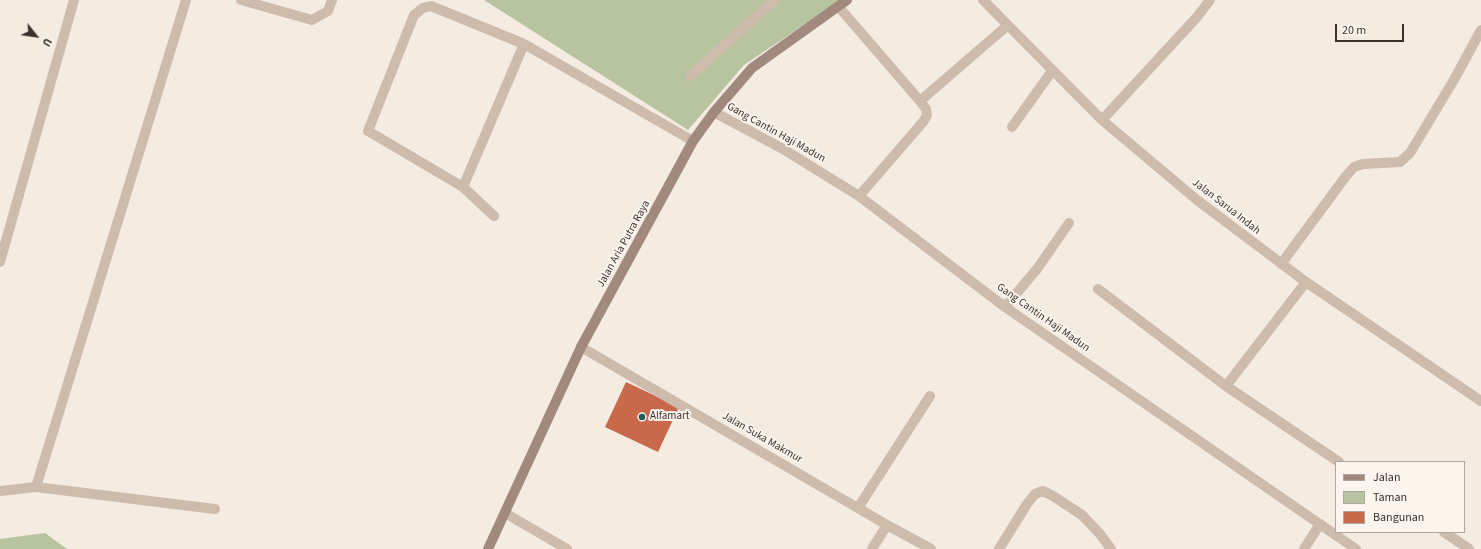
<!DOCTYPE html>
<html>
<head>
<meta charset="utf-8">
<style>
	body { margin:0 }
	#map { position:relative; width:1481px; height:549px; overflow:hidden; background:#f4ebe1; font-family:"Source Sans 3",sans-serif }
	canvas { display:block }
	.legend { position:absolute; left:1335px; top:461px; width:130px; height:72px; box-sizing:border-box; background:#fbf5ee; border:1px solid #aea6a0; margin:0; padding:5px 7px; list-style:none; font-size:12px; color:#3b302b }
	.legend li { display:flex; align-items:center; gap:8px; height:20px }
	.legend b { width:20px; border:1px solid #aea6a0 }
	.north { position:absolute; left:16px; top:16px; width:40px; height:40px; -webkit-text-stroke:3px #fbf5ee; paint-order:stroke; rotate:120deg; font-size:11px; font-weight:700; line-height:16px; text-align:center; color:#3b302b }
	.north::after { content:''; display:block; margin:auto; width:14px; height:18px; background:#3b302b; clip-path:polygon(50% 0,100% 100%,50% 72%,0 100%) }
	.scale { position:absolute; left:1335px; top:24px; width:69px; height:18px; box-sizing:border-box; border:2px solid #3b302b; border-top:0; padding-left:5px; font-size:12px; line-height:14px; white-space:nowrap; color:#3b302b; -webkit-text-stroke:3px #fbf5ee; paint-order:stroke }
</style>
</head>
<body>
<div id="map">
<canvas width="1481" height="549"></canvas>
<ul class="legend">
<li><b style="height:5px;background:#a18a7d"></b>Jalan</li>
<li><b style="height:11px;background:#b8c4a0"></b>Taman</li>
<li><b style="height:11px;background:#c8694b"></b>Bangunan</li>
</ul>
<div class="north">U</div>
<div class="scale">20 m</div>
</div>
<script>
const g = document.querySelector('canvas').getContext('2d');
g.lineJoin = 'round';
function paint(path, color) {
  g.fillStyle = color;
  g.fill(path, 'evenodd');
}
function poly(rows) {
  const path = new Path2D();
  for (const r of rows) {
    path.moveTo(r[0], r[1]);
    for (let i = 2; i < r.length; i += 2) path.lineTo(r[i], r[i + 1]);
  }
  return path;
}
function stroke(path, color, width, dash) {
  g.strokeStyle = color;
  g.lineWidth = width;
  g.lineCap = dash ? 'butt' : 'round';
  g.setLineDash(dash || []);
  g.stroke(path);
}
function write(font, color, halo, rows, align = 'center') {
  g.font = font + ' "Source Sans 3",sans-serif';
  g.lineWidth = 4;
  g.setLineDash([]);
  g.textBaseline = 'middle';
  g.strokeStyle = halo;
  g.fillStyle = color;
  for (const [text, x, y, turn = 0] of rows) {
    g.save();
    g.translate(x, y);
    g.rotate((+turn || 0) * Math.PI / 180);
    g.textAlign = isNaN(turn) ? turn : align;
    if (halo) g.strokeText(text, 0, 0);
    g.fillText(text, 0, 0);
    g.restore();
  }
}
paint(poly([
	[484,0,841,0,744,65,688,130],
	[45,533,67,549,0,549,0,539]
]), '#b8c4a0');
paint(poly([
	[626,382,679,407,658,452,605,427]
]), '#c8694b');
stroke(poly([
	[690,76,775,0]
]), '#cdbbac', 10);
stroke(poly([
	[241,0,312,20,328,11,332,0],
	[983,0,1102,120,1197,200,1306,282,1481,401],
	[838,6,920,101,926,109,927,115,923,122,859,196],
	[920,101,1008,25],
	[714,112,783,149,859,196,1005,307,1356,549],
	[1102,120,1197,17,1210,0],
	[1012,127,1052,71],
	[463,187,524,44],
	[494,216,463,187,368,131,414,15,423,8,431,6,524,44,693,141],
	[0,262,74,0],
	[1281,264,1346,176,1354,167,1363,164,1400,162,1410,153,1455,78,1481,30],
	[1098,289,1226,386,1339,462],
	[1005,307,1037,269,1069,223],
	[581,347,887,525,931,549],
	[1226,386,1306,282],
	[36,487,186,0],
	[0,491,36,487,215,509],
	[858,508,930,396],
	[505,513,567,549],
	[1444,532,1469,549],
	[872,549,887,525],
	[999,549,1027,504,1035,494,1043,491,1053,496,1082,515,1100,534,1111,549],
	[1304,549,1320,524]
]), '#cdbbac', 10);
stroke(poly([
	[488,549,581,347,693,141,714,112,752,68,847,0]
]), '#a18a7d', 10);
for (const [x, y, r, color] of [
	[642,417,4,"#1f5a5e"]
]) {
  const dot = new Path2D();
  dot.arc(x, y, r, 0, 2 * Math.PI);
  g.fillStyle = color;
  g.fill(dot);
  stroke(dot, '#fbf5ee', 1.5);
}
write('11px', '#3b302b', '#fbf5ee', [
	["Gang Cantin Haji Madun",776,133,29],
	["Jalan Sarua Indah",1226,207,38],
	["Jalan Aria Putra Raya",624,244,-61],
	["Gang Cantin Haji Madun",1043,318,35],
	["Jalan Suka Makmur",762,438,30]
]);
write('11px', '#3b302b', '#fbf5ee', [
	["Alfamart",650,417]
], 'left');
</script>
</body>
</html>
